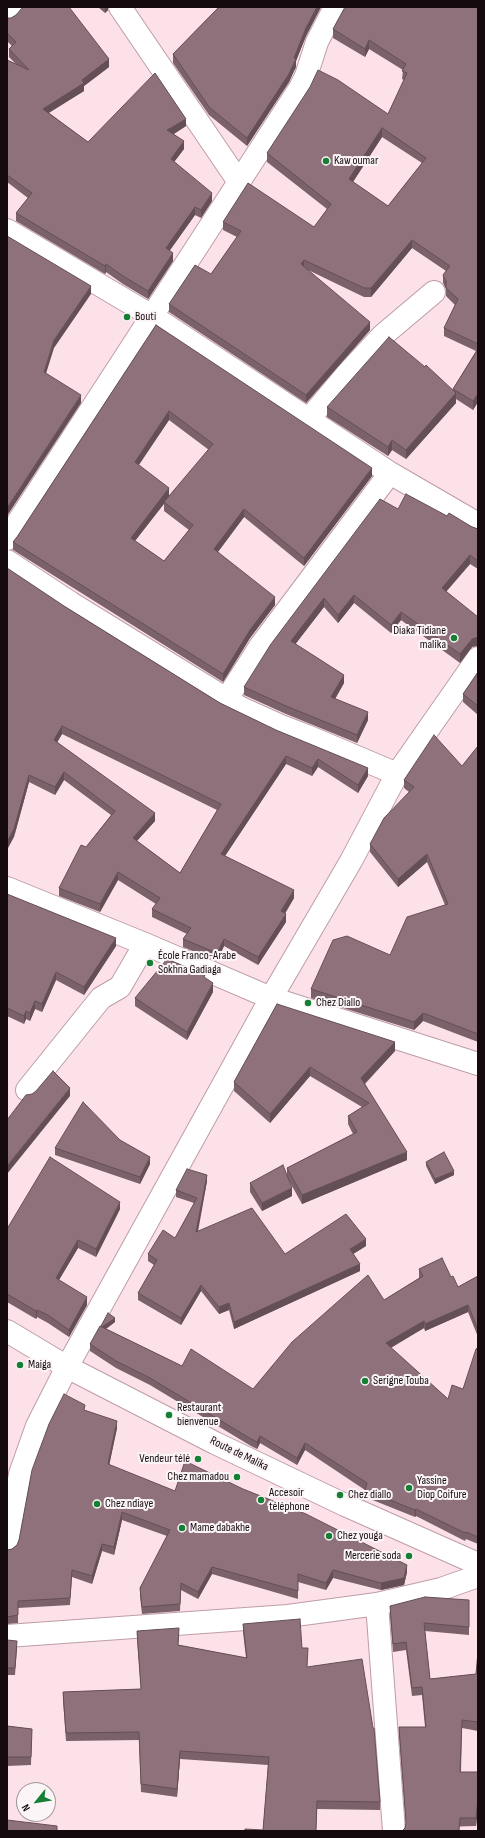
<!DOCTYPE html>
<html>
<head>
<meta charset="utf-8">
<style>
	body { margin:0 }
	#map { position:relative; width:485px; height:1838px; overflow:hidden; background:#fde1e9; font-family:"Sofia Sans Condensed",sans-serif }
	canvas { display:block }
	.frame { position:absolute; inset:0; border:8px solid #150b0e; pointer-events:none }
	.north { position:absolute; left:16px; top:1782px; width:40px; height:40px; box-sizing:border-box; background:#fcf5f7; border:1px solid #a0979a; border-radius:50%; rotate:240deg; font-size:11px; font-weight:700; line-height:16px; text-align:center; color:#150b0e }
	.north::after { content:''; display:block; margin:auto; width:14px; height:18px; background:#158035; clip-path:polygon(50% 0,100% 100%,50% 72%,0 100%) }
</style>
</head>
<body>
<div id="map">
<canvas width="485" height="1838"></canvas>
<div class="frame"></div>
<div class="north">N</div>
</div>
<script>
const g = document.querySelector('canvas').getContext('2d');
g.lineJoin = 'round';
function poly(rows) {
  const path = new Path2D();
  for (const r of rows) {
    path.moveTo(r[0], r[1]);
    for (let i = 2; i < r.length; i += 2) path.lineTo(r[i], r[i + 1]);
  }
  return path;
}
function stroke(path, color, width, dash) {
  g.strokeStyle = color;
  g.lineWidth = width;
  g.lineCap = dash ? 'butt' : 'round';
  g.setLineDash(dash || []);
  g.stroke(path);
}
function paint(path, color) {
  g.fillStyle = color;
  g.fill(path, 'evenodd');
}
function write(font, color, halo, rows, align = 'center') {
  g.font = font + ' "Sofia Sans Condensed",sans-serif';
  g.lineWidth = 4;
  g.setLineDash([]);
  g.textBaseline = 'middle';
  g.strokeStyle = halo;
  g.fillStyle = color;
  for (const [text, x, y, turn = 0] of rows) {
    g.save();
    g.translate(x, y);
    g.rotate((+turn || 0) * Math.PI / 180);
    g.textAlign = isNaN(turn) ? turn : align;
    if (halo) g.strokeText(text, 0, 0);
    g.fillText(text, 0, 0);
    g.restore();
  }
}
const minor = poly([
	[7,14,14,7],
	[239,182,300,88,306,76,317,42,335,7],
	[7,230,152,316,390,473,478,524],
	[309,419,346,375,382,336,434,292],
	[7,539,239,182,120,7],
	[7,561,71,603,241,708,281,726,307,736,397,774],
	[226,700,261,645,390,473],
	[7,888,145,944,271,998,478,1064],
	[27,1090,101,998,120,987,145,944],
	[7,1545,20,1474,37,1426,67,1367,271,998,351,861,397,774,478,658],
	[377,1604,394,1831],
	[7,1636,288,1616,377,1604,441,1589,478,1576]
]);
const major = poly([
	[7,1331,67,1367,215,1443,345,1505,478,1564]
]);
stroke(minor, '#bd9da7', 24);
stroke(major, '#bd9da7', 24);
stroke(minor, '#fff', 22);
stroke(major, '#fff', 22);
paint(poly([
	[98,7,108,7,108,10,105,13],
	[219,7,321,7,306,36,296,61,296,67,294,71,289,82,247,146,209,115,173,63,173,54],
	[478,7,478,402,473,410,456,399,456,403,406,459,392,450,388,456,327,417,327,407,453,391,453,389,476,351,444,336,444,328,455,305,446,296,446,289,443,283,443,275,446,271,412,248,371,297,364,297,308,270,370,330,306,403,169,312,169,304,211,274,237,237,223,230,223,222,314,227,327,209,267,162,267,153,388,114,404,80,402,79,403,70,369,49,365,57,333,38,333,29],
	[382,137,422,163,388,206,353,182],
	[7,18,109,67,84,86,84,91,49,113,88,142,186,126,174,134,184,149,174,162,212,201,201,218,195,215,169,251,173,261,148,299,123,284,106,272,105,274,16,221,16,213,28,198,7,182,7,60,16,64,9,57,9,49,12,46,7,41],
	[156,325,372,476,304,566,244,517,218,552,275,605,250,638,223,682,13,550,13,542,17,537],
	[169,420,209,450,169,496,139,465],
	[164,504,164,511,189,530,164,561,135,541],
	[398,509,447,516,478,529,478,569,470,564,446,592,472,647,460,663,401,620,391,633,354,603,338,623,324,607,295,644,344,683,335,699,368,720,357,743,286,714,244,695,244,687],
	[64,606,220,703,368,776,358,793,318,767,312,776,286,764,225,856,294,898,285,914,286,922,258,965,224,946,217,961,183,947,183,939,187,934,152,917,152,909,156,904,118,880,100,912,59,896,59,888,86,847,111,815,64,780,55,795,29,782,14,837],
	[62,734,217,810,180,873,137,841,155,821,57,742],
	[478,672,478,715,463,702,463,694],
	[478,746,478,1042,423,1021,414,1030,311,998,311,989,390,955,445,905,427,862,398,887,370,852,370,844,409,792,404,788,404,780,462,766],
	[7,894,116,946,84,995,56,980,42,1012,35,1009,30,1021,26,1019,24,1024,7,1016],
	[213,992,187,1040,135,1006,135,998],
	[277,1004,395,1051,365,1084,407,1160,302,1204,287,1177,292,1196,262,1211,250,1192,250,1183,287,1176,287,1168,353,1134,348,1124,348,1116,362,1107,310,1076,270,1123,234,1091,234,1082],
	[120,1140,150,1164,140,1184,55,1155,55,1148],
	[426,1162,454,1175,435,1184,426,1166],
	[207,1181,198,1232,285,1254,366,1246,353,1254,360,1271,234,1329,229,1310,219,1314,201,1291,181,1325,138,1300,138,1293,154,1265,148,1261,148,1254,175,1238,194,1203,176,1197,176,1190],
	[120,1209,96,1257,78,1248,59,1280,87,1305,69,1337,48,1323,37,1317,36,1319,7,1302,7,1229],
	[419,1269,451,1277,458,1287,478,1276,478,1337,468,1312,425,1331,424,1328,391,1348,448,1399,463,1389,478,1347,478,1544,466,1539,465,1541,416,1516,415,1517,365,1497,365,1490,305,1450,297,1465,260,1443,257,1449,251,1446,150,1385,116,1368,90,1351,90,1344,101,1326,115,1322,106,1329,182,1366,253,1389,384,1300,419,1278],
	[85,1410,117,1428,109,1465,175,1491,407,1572,404,1585,381,1590,333,1578,326,1590,298,1582,298,1599,212,1574,198,1599,181,1590,180,1611,142,1614,140,1596,140,1588,167,1536,122,1520,114,1555,102,1551,92,1584,72,1577,70,1605,18,1608,18,1623,7,1624,7,1550,12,1549,17,1545],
	[469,1600,469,1635,425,1631,430,1679,476,1674,478,1652,478,1731,462,1728,461,1772,478,1772,478,1807,476,1826,405,1828,406,1824,399,1735,399,1727,425,1727,422,1695,412,1696,406,1650,393,1652,390,1614,390,1606],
	[243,1624,302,1648,307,1667,380,1802,380,1810,317,1809,316,1831,245,1831,263,1830,268,1765,180,1759,177,1797,141,1792,139,1740,66,1741,63,1700,63,1692,141,1689,137,1639,137,1631,179,1636,178,1645,246,1658,243,1632],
	[7,1640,17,1648,15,1675,7,1675],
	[7,1726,32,1729,31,1765,7,1766]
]), '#7b616a');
paint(poly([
	[105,7,108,7,108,10,105,13],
	[317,7,321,7,306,36,296,61,296,67,294,71,289,82,247,146,247,138,294,58,306,28],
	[369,40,369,49,365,57,365,49],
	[109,59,109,67,84,86,84,91,43,116,43,109],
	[186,119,186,126,167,138,167,130],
	[382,128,382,137,349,188,349,179],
	[184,141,184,149,171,166,171,159],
	[212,193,212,201,201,218,201,210],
	[195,207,195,215,166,256,166,248],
	[412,240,412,248,371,297,371,288],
	[173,253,173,261,148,299,148,291],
	[304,260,304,268,301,264],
	[106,264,106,272,105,274,105,266],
	[91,286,91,294,54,348,44,380,44,372,54,340],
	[370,322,370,330,306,403,306,395],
	[456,393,456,403,406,459,406,450],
	[478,394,478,402,473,410,473,401],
	[81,395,81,403,7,516,7,508],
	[169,411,169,420,135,470,135,462],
	[392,440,392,450,388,456,388,447],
	[372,468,372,476,304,566,304,558],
	[169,488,169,497,131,546,131,538],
	[244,509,244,517,214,557,214,549],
	[470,555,470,564,442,596,442,588],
	[354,595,354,603,338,623,338,615],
	[275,597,275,605,250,638,223,682,223,674,250,630],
	[324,598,324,607,291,650,291,641],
	[401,612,401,620,391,633,391,625],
	[478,637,478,646,472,647,460,663,460,654,472,639],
	[344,675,344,683,331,706,331,697],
	[368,712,368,720,357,743,357,735],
	[62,726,62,734,54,748,54,740],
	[286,756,286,764,221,862,221,854],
	[318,759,318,767,312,776,312,768],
	[368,768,368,776,358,793,358,785],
	[64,772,64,780,55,795,55,787],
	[29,775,29,782,14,837,7,850,7,842],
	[155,813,155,821,133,845,133,838],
	[427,854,427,862,398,887,398,879],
	[118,872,118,880,100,912,100,904],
	[294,890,294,898,281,919,281,911],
	[286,914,286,922,258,965,258,957],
	[116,938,116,946,84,995,84,987],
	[224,939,224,946,217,961,217,953],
	[56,972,56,980,42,1012,42,1004],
	[213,983,213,992,187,1040,187,1032],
	[35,1001,35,1009,30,1021,30,1013],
	[26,1011,26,1019,24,1024,24,1016],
	[423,1013,423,1021,414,1030,414,1022],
	[395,1042,395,1051,361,1087,361,1078],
	[310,1067,310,1076,270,1123,270,1114],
	[70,1088,70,1096,7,1174,7,1166],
	[407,1152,407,1160,302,1204,302,1195],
	[150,1157,150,1164,140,1184,140,1177],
	[454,1171,454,1175,435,1184,435,1179],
	[207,1175,207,1181,196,1239,196,1232],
	[292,1188,292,1196,262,1211,262,1203],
	[120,1202,120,1209,96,1257,96,1249],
	[366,1239,366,1246,350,1256,350,1249],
	[78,1240,78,1248,56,1285,56,1278],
	[360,1264,360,1271,234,1329,234,1322],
	[201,1285,201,1291,181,1325,181,1318],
	[87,1297,87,1305,69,1337,69,1330],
	[229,1303,229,1310,219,1314,219,1307],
	[468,1305,468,1312,425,1331,425,1324],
	[37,1310,37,1317,36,1319,36,1311],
	[115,1318,115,1322,100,1333,100,1328],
	[424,1321,424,1328,386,1350,386,1343],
	[117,1421,117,1428,108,1471,108,1464],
	[260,1436,260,1443,257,1449,257,1442],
	[305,1443,305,1450,297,1465,297,1458],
	[416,1509,416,1516,415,1517,415,1510],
	[122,1512,122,1520,114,1555,114,1547],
	[102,1544,102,1551,92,1584,92,1576],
	[407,1565,407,1572,404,1585,381,1590,381,1583],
	[212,1567,212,1574,198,1599,198,1592],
	[333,1570,333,1578,326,1590,326,1583],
	[180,1751,180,1759,177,1797,177,1789],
	[478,1799,478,1807,476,1826,476,1818]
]), '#644f56');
const building = poly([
	[23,7,69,7,109,59,82,80,84,83,43,109,88,142,155,73,186,119,167,130,184,141,171,159,212,193,201,210,195,207,166,248,173,253,148,291,123,276,106,264,105,266,16,213,32,193,7,175,7,60,29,70,9,49,16,42,7,33,7,18,11,18,16,15,23,7],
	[219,7,317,7,306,28,294,58,296,59,294,63,289,74,247,138,209,107,173,54,219,7],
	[345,7,478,7,478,344,444,328,458,299,446,288,446,281,443,275,450,266,412,240,371,288,364,288,304,260,301,264,370,322,306,395,169,304,195,265,211,274,241,231,223,222,248,183,314,227,331,204,267,153,310,87,318,70,338,80,388,114,407,73,402,71,406,64,369,40,365,49,333,29,345,7],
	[382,128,426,158,388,206,349,179,382,128],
	[7,236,91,286,54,340,44,372,81,395,7,508,7,236],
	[156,325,372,468,304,558,244,509,214,549,275,597,250,630,223,674,13,542,17,537,156,325],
	[169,411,213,444,164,502,193,525,164,561,131,538,169,488,135,462,169,411],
	[389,337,425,367,426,365,456,393,406,450,392,440,388,447,327,407,389,337],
	[478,349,478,394,473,401,453,389,478,349],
	[406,494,447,516,449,513,472,527,478,529,478,561,470,555,442,588,478,617,478,637,472,639,460,654,401,612,391,625,354,595,338,615,324,598,291,641,344,675,331,697,368,712,357,735,286,706,244,687,271,644,380,499,398,509,406,494],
	[7,568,64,606,220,703,276,730,368,768,358,785,318,759,312,768,286,756,221,854,294,890,281,911,286,914,258,957,224,939,217,953,183,939,191,928,152,909,160,898,118,872,100,904,59,888,81,845,86,847,115,811,64,772,55,787,29,775,14,829,7,842,7,568],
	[62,726,221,804,180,873,133,838,155,813,54,740,62,726],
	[478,672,478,706,463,694,478,672],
	[434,735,462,766,478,746,478,1034,423,1013,414,1022,311,989,333,940,347,936,390,955,407,917,448,904,427,854,398,879,370,844,384,818,414,787,404,780,434,735],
	[7,894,116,938,84,987,56,972,42,1004,35,1001,30,1013,26,1011,24,1016,7,1008,7,894],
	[167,959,205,975,204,977,213,983,187,1032,135,998,167,959],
	[277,1004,395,1042,361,1078,407,1152,302,1195,287,1168,357,1132,348,1116,369,1103,310,1067,270,1114,234,1082,277,1004],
	[53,1071,70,1088,7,1166,7,1120,26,1095,32,1094,36,1091,53,1071],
	[83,1102,120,1140,150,1157,140,1177,55,1148,83,1102],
	[444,1152,454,1171,435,1179,426,1162,444,1152],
	[50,1157,120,1202,96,1249,78,1240,56,1278,87,1297,69,1330,48,1315,37,1310,36,1311,7,1294,7,1229,50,1157],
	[283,1165,292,1188,262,1203,250,1183,283,1165],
	[187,1169,207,1175,196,1232,252,1208,285,1254,346,1214,366,1239,350,1249,360,1264,234,1322,229,1303,219,1307,201,1285,181,1318,138,1293,157,1260,148,1254,163,1230,175,1238,197,1198,176,1190,187,1169],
	[442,1258,451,1277,453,1276,458,1287,478,1276,478,1330,468,1305,425,1324,424,1321,386,1343,448,1399,452,1385,463,1389,476,1349,478,1347,478,1537,466,1532,465,1533,416,1509,415,1510,365,1490,367,1483,305,1443,297,1458,260,1436,257,1442,251,1439,150,1378,116,1361,90,1344,100,1326,182,1366,191,1349,253,1389,292,1342,368,1275,384,1300,423,1276,419,1269,442,1258],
	[108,1313,115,1318,102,1327,101,1326,108,1313],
	[64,1394,85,1405,84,1410,117,1421,108,1464,175,1491,185,1461,243,1489,306,1514,407,1565,404,1578,381,1583,333,1570,326,1583,298,1574,298,1591,212,1567,198,1592,181,1583,180,1604,142,1607,140,1588,170,1530,122,1512,114,1547,102,1544,92,1576,72,1570,70,1598,18,1601,18,1615,7,1617,7,1550,12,1549,17,1545,19,1540,32,1470,49,1424,64,1394],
	[425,1597,469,1600,469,1627,424,1623,430,1679,476,1674,478,1652,478,1722,462,1720,460,1772,478,1772,478,1799,476,1818,460,1818,459,1831,402,1831,405,1828,406,1822,399,1727,426,1727,422,1687,412,1688,406,1642,393,1644,390,1606,425,1597],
	[300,1619,302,1648,308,1648,307,1667,362,1659,373,1728,374,1728,380,1802,317,1801,316,1831,245,1831,245,1829,263,1830,269,1757,180,1751,177,1789,141,1784,139,1732,66,1733,63,1692,141,1689,137,1631,179,1628,178,1645,247,1658,243,1624,300,1619],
	[7,1640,17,1641,15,1668,7,1668,7,1640],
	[7,1726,32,1729,31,1757,7,1757,7,1726],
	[7,1820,57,1826,57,1831,7,1831,7,1820]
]);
paint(building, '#8f717b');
stroke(building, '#644f56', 1);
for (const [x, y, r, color] of [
	[326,161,4,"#158035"],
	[127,317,4,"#158035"],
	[454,638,4,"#158035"],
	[150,963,4,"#158035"],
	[308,1003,4,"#158035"],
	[20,1365,4,"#158035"],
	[365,1381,4,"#158035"],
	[169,1415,4,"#158035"],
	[198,1459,4,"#158035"],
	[237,1477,4,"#158035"],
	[409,1488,4,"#158035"],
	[340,1495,4,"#158035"],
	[261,1500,4,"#158035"],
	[97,1504,4,"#158035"],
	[182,1528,4,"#158035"],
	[329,1536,4,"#158035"],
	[409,1556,4,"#158035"]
]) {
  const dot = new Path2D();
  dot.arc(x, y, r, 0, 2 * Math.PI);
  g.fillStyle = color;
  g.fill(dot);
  stroke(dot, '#fcf5f7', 1.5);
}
write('12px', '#150b0e', '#fcf5f7', [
	["Kaw oumar",334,161],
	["Bouti",135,317],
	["Diaka Tidiane",446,631,"right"],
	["malika",446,645,"right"],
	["École Franco-Arabe",158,956],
	["Sokhna Gadiaga",158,970],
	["Chez Diallo",316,1003],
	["Maiga",28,1365],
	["Serigne Touba",373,1381],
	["Restaurant",177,1408],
	["bienvenue",177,1422],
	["Vendeur télé",190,1459,"right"],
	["Chez mamadou",229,1477,"right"],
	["Yassine",417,1481],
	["Diop Coifure",417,1495],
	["Accesoir",269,1493],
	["téléphone",269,1507],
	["Chez diallo",348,1495],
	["Chez ndiaye",105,1504],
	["Mame dabakhe",190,1528],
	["Chez youga",337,1536],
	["Mercerie soda",401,1556,"right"]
], 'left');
write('12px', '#150b0e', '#fcf5f7', [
	["Route de Malika",239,1454,26]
]);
</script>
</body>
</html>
